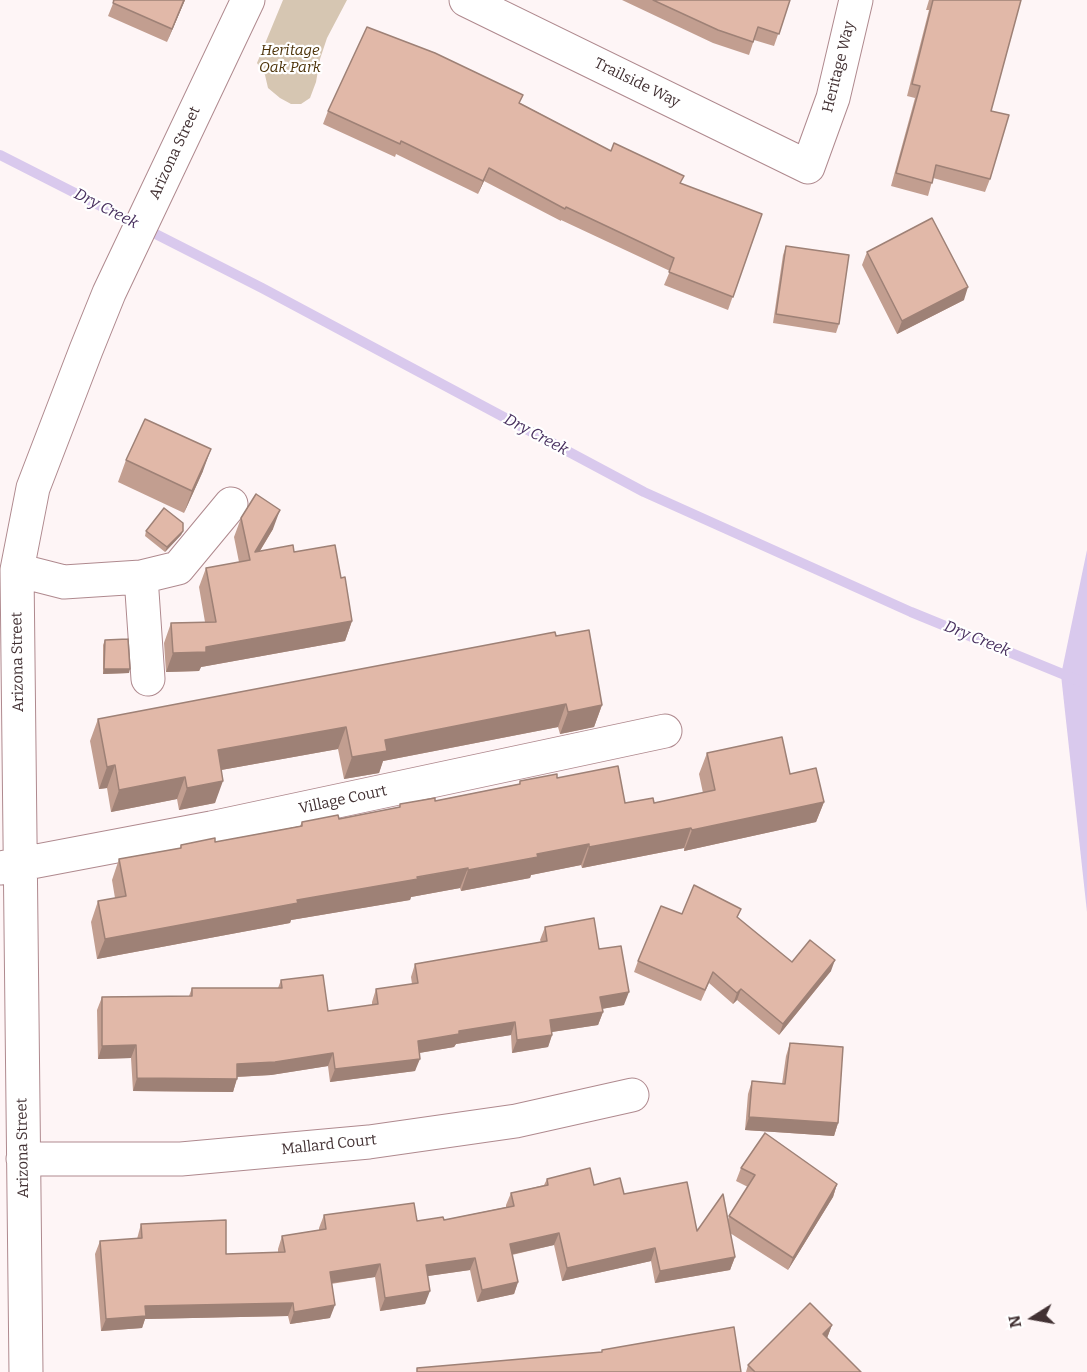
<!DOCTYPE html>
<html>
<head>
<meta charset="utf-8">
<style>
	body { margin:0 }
	#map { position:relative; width:1087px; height:1372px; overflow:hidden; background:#fef5f6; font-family:Bitter,serif }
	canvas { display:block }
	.north { position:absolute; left:1003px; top:1288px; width:60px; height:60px; -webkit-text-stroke:4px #fff; paint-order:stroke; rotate:259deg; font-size:16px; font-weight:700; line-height:24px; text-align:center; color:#423133 }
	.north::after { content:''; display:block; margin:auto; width:21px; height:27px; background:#423133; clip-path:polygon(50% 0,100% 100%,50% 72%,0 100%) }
</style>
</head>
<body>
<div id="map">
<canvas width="1087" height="1372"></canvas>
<div class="north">N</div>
</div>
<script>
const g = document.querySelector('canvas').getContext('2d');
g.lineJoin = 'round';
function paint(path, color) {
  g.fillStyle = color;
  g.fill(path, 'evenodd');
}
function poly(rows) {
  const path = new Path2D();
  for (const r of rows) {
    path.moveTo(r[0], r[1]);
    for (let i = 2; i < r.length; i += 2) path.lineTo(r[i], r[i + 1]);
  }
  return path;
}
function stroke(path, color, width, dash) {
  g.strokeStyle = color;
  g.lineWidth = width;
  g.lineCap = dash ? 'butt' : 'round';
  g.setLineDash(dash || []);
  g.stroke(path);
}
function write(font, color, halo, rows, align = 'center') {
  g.font = font + ' Bitter,serif';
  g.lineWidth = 4.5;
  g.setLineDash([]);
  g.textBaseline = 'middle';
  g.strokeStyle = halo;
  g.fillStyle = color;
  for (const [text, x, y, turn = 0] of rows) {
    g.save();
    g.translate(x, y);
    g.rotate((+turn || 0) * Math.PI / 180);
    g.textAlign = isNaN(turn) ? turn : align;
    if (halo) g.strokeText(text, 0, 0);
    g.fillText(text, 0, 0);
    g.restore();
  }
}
paint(poly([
	[283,0,347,0,327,38,320,59,316,82,310,98,301,104,291,104,280,98,268,88,265,75,257,63]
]), '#d6c6b2');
paint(poly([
	[1087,550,1087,912,1061,675]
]), '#d9c9ed');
stroke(poly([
	[0,155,262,288,644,492,911,612,1087,684]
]), '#d9c9ed', 10);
const minor = poly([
	[466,0,808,167,833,98,856,0],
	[17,570,64,582,141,577,178,568,231,504],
	[141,577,148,679],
	[0,868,211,828,665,731],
	[23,1159,181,1159,369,1142,516,1121,632,1095],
	[26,1372,17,570,33,488,86,350,109,293,248,0]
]);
stroke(minor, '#af898e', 35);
stroke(minor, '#fff', 33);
paint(poly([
	[112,0,185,0,167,42,108,16,114,1],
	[622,0,790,0,774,46,754,40,749,55,713,43],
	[929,0,1021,0,991,111,990,179,985,192,933,178,928,196,891,186,915,98,907,96,929,10,926,10],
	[520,103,611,151,681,184,762,214,728,310,664,285,670,271,561,220,561,221,484,181,478,194,396,154,395,157,323,124,328,111],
	[786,246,839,324,836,333,773,323,783,255],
	[867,252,964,300,897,334,862,265],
	[126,460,203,471,184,513,118,482],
	[241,518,273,529,260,551,294,552,341,578,352,621,345,641,201,667,199,671,166,672,164,643,171,623,205,622,199,587,206,568,239,562,234,537],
	[146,531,183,531,181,535,165,552,145,536],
	[556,636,602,705,594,727,560,734,558,727,383,761,379,773,344,779,338,749,221,770,215,803,179,810,177,799,111,812,107,788,99,789,90,741,98,719],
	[105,640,129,673,103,674,103,645],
	[707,753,790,774,824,802,816,822,684,851,684,848,582,868,581,865,531,875,530,878,461,891,460,888,411,897,410,900,291,920,290,923,97,959,91,922,98,901,115,898,112,880,119,859,180,848,181,845,215,842,300,826,302,822,339,819,399,808,400,804,435,801,519,784,520,781,557,778,625,803,654,803,703,793,699,774],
	[741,909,737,918,792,962,831,971,779,1035,737,1000,733,1004,709,983,701,1001,634,972,638,961,682,914],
	[545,927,599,949,624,1005,602,1009,603,1012,598,1025,552,1032,552,1035,548,1047,512,1053,511,1035,456,1044,454,1047,419,1053,415,1071,330,1082,328,1066,271,1075,237,1077,233,1092,133,1091,131,1058,98,1059,97,1010,102,997,189,996,192,988,278,988,281,980,328,1011,372,1005,372,1002,376,989,412,984,411,977,415,964,541,942,540,940],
	[790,1043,838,1123,834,1136,745,1130,748,1094,752,1081,782,1084,786,1056],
	[741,1168,837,1184,833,1197,788,1270,730,1233,735,1257,730,1270,655,1283,651,1261,562,1281,554,1245,512,1255,518,1282,514,1294,477,1302,470,1270,428,1276,425,1304,380,1311,375,1277,331,1284,330,1318,290,1324,288,1316,145,1319,142,1328,101,1331,95,1254,100,1241,137,1239,141,1224,226,1254,278,1253,278,1249,282,1236,319,1230,319,1228,324,1215,417,1221,444,1220,506,1207,506,1205,511,1193,544,1185,547,1179,594,1185,624,1194,697,1231,728,1220,729,1216,748,1187,736,1181],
	[832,1325,827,1338,861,1372,746,1372,748,1365]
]), '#c29e90');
paint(poly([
	[184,0,185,0,167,42,172,29],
	[489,168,484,181,478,194,483,181],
	[968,287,964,300,897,334,902,321],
	[211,449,203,471,184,513,192,491],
	[280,510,273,529,247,572,255,552],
	[183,531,181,535,165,552,167,547],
	[352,621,345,641,201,667,199,671,166,672,173,653],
	[104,669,130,669,129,673,103,674],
	[566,704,558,727,383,761,379,773,344,779,352,757,385,740],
	[602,705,594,727,560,734,568,712],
	[346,727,338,749,210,772,218,750],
	[115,765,107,788,99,789,107,767],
	[185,777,177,799,111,812,119,790],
	[223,781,215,803,179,810,187,788],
	[824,802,816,822,684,851,692,830],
	[691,828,684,848,582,868,589,847],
	[589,844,581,865,531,875,530,878,461,891,468,870,537,854],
	[468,868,460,888,411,897,410,900,291,920,290,923,97,959,105,939,297,900],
	[835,960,831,971,779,1035,783,1024],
	[741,989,737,1000,733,1004,737,993],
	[629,992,624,1005,595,1010,600,997],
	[603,1012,598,1025,545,1033,550,1020],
	[515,1022,511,1035,456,1044,454,1047,413,1054,418,1041,459,1031],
	[552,1035,548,1047,512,1053,517,1040],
	[136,1045,131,1058,98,1059,102,1046],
	[333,1053,328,1066,271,1075,233,1077,237,1064],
	[420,1059,415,1071,330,1082,335,1069],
	[137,1078,237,1079,233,1092,133,1091],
	[749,1117,838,1123,834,1136,745,1130],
	[837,1184,833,1197,788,1270,793,1258],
	[559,1233,554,1245,505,1256,510,1244],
	[655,1248,651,1261,562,1281,567,1268],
	[735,1257,730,1270,655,1283,660,1271],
	[475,1258,470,1270,421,1277,426,1265],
	[380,1264,375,1277,325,1284,330,1272],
	[518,1282,514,1294,477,1302,482,1290],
	[430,1291,425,1304,380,1311,385,1298],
	[293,1303,288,1316,145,1319,142,1328,101,1331,106,1319,145,1306],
	[335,1305,330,1318,290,1324,294,1312],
	[832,1325,827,1338,823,1334]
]), '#9e8176');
const building = poly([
	[114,0,184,0,172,29,113,3,114,0],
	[653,0,790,0,779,34,758,27,753,42,718,30,653,0],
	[933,0,1021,0,991,111,1009,115,990,179,936,165,932,183,896,173,920,86,912,84,933,0],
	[367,27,435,53,523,95,519,103,611,151,614,143,684,176,680,183,762,214,733,297,669,272,674,258,566,207,565,209,489,168,483,181,401,141,400,144,328,111,367,27],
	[932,218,968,287,902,321,867,252,932,218],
	[786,246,849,255,839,324,776,314,786,246],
	[145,419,211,449,192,491,126,460,145,419],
	[256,494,280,510,255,552,293,545,294,552,335,545,341,578,345,577,352,621,206,647,206,652,173,653,171,623,216,622,206,568,250,560,241,518,256,494],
	[164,508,183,523,183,531,167,547,146,531,164,508],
	[589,630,602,705,568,712,566,704,385,740,387,751,352,757,346,727,218,750,223,781,187,788,185,777,119,790,115,765,107,767,98,719,555,632,556,636,589,630],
	[128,639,130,669,104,669,105,640,128,639],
	[782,737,790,774,816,768,824,802,692,830,691,828,589,847,589,844,537,854,538,857,468,870,468,868,417,877,418,879,297,900,298,903,105,939,98,901,126,896,119,859,181,848,181,845,215,838,215,842,302,826,302,822,338,815,339,819,400,807,400,804,435,798,435,801,520,784,520,781,557,774,557,778,618,766,625,803,653,798,654,803,715,790,707,753,782,737],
	[694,885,741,909,737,917,792,962,810,940,835,960,783,1024,741,989,737,993,713,972,705,990,638,961,661,906,682,914,694,885],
	[594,918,599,949,621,946,629,992,600,997,603,1012,550,1020,552,1035,517,1040,515,1022,459,1031,459,1034,418,1041,420,1059,335,1069,333,1053,275,1062,237,1064,237,1079,137,1078,136,1045,102,1046,102,997,192,996,192,988,282,988,281,980,323,975,328,1011,378,1004,376,989,418,983,415,964,547,941,545,927,594,918],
	[790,1043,843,1047,838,1123,749,1117,752,1081,785,1084,790,1043],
	[765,1133,837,1184,793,1258,729,1216,755,1175,741,1168,765,1133],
	[590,1168,594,1185,620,1178,624,1194,687,1182,697,1231,723,1194,735,1257,660,1271,655,1248,567,1268,559,1233,510,1244,518,1282,482,1290,475,1258,426,1265,430,1291,385,1298,380,1264,330,1272,335,1305,294,1312,293,1303,145,1306,146,1316,106,1319,100,1241,142,1238,141,1224,226,1220,226,1254,285,1252,282,1236,326,1229,324,1215,414,1203,417,1221,443,1217,444,1220,514,1206,511,1193,548,1185,547,1179,590,1168],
	[810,1303,832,1325,823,1334,861,1372,755,1372,748,1365,810,1303],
	[734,1327,741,1372,417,1372,417,1368,602,1352,602,1350,734,1327]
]);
paint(building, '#e1b8a8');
stroke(building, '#9e8176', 1.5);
write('italic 15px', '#4e340a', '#fff', [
	["Heritage",290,51],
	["Oak Park",290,68]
]);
write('15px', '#423133', '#fff', [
	["Heritage Way",839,67,-76],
	["Trailside Way",637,83,26],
	["Arizona Street",175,153,-65],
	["Arizona Street",18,662,-91],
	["Village Court",343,800,-12],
	["Mallard Court",329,1145,-6],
	["Arizona Street",23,1148,-91]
]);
write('italic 16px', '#48305f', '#fff', [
	["Dry Creek",106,209,27],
	["Dry Creek",536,435,28],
	["Dry Creek",977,639,22]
]);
</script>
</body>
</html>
